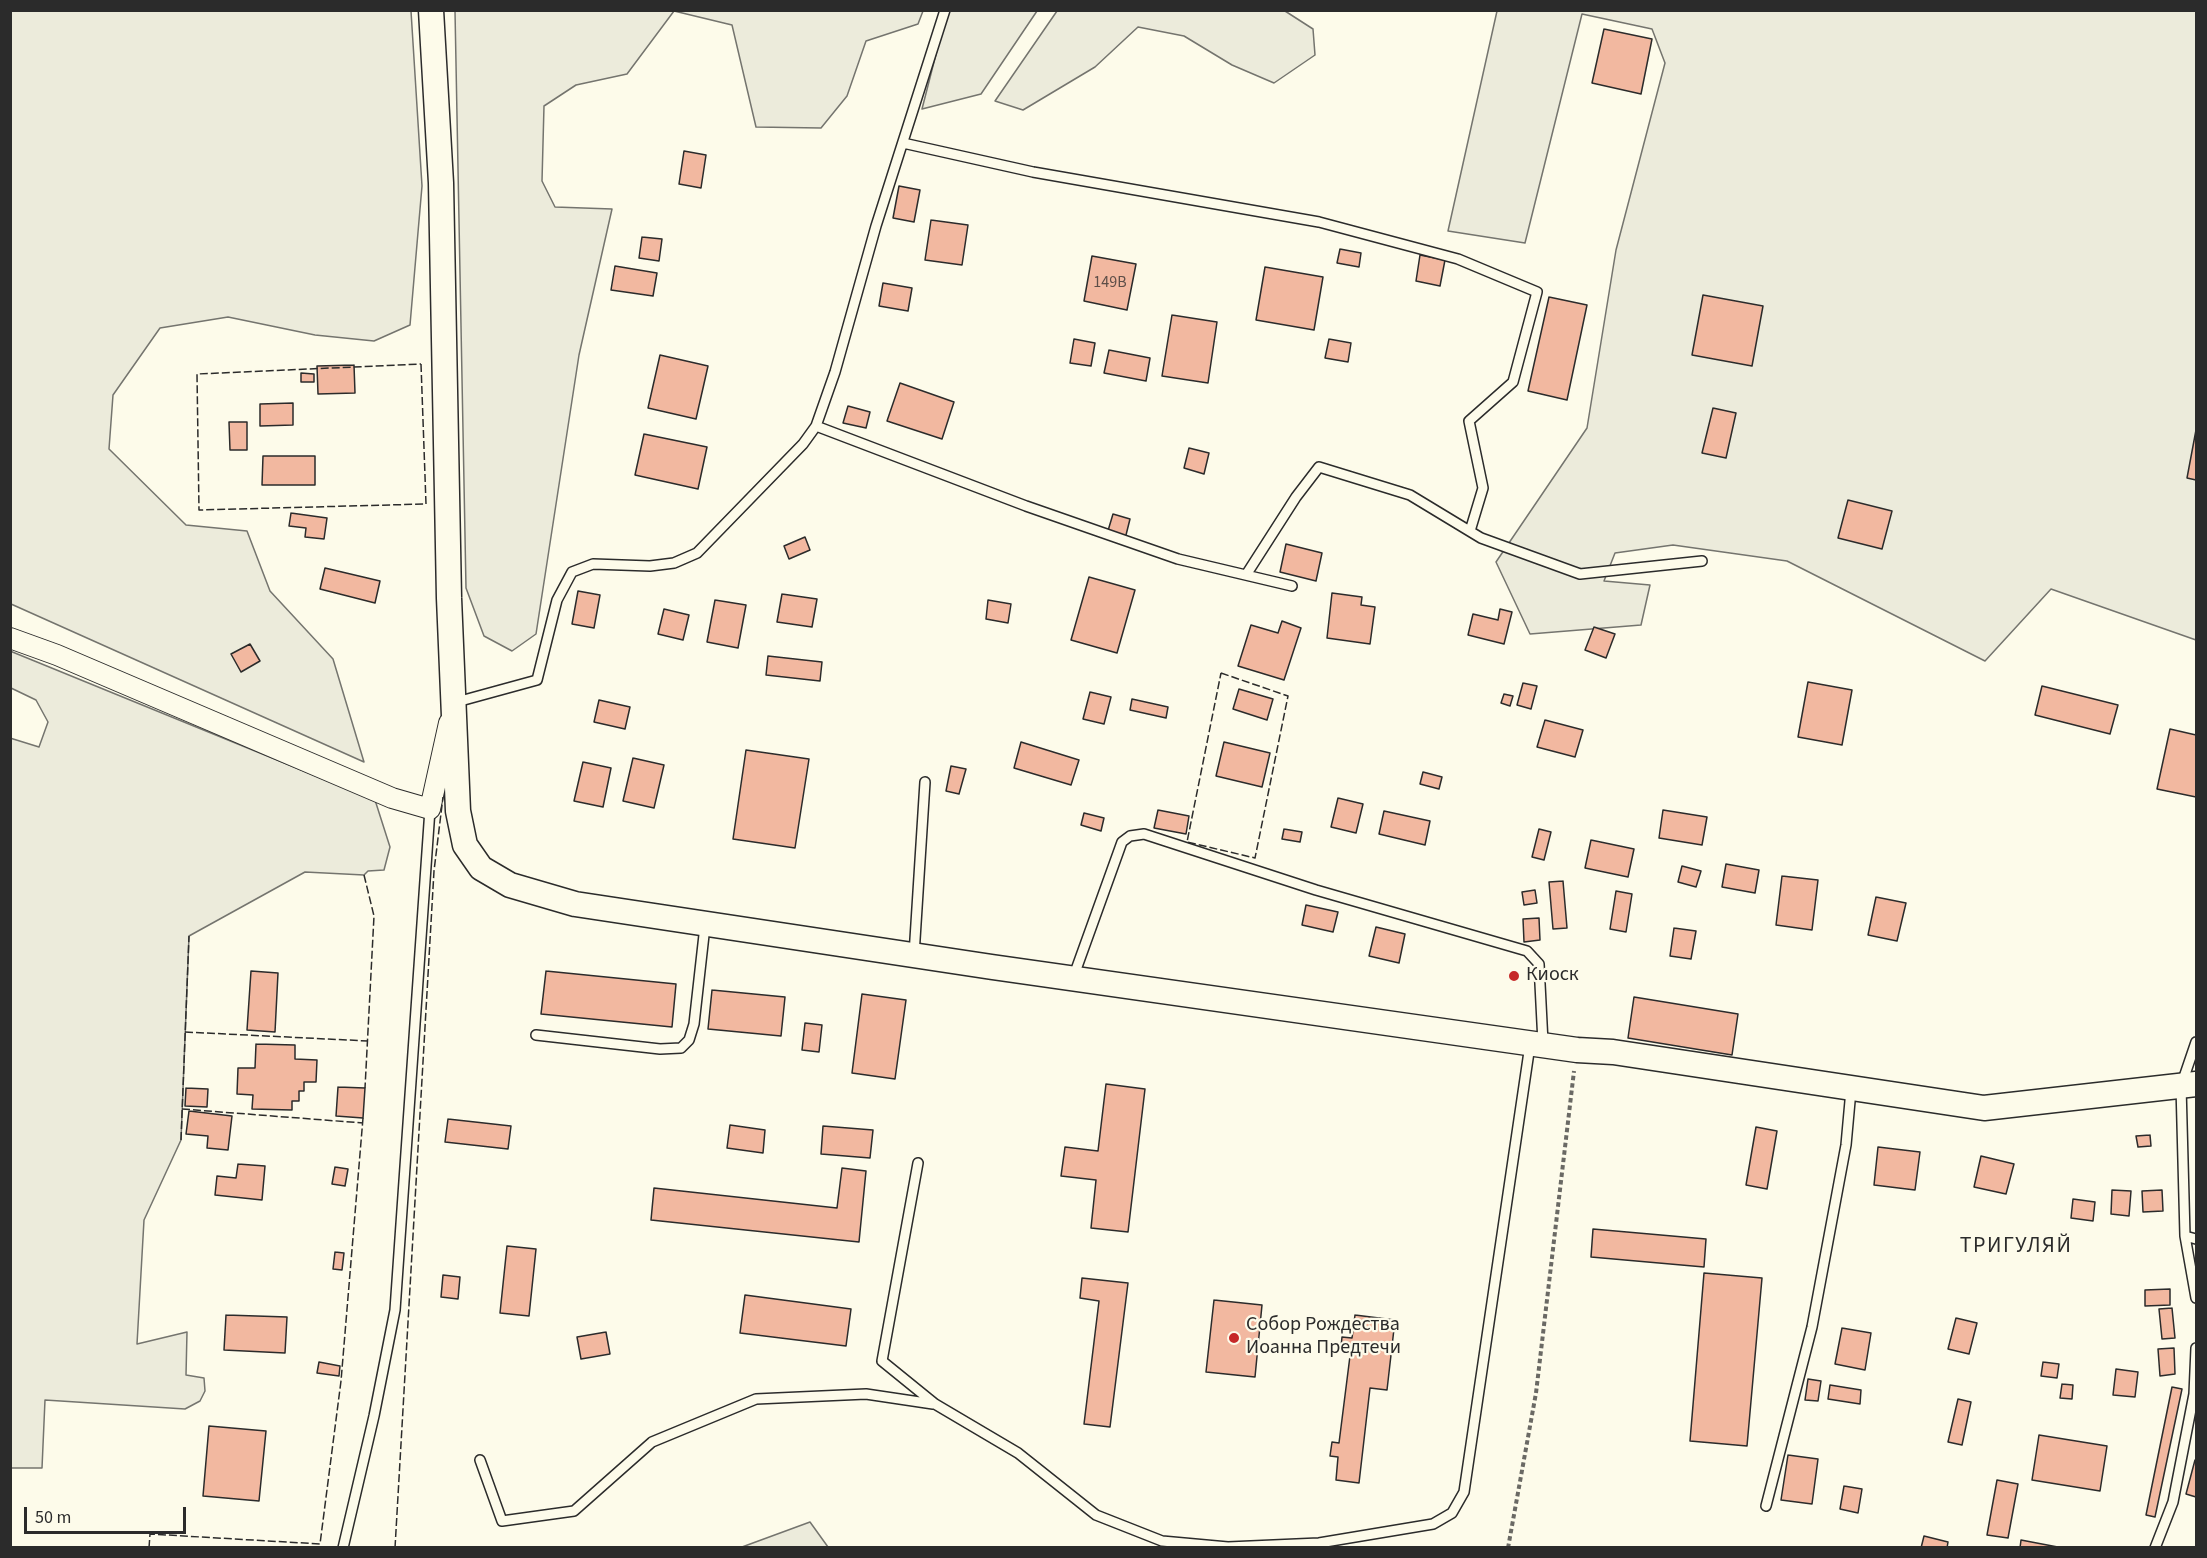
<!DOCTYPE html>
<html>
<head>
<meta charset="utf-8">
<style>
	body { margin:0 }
	#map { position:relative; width:2207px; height:1558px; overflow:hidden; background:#fdfbea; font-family:"Source Sans 3",sans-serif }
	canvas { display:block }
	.frame { position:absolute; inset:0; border:12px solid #2b2b2b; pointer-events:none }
	.scale { position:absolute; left:24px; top:1507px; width:162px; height:27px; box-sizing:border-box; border:3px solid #2b2b2b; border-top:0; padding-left:8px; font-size:18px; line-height:21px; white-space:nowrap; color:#2b2b2b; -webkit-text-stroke:4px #fdfbea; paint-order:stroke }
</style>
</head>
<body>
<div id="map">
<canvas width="2207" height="1558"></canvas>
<div class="frame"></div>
<div class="scale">50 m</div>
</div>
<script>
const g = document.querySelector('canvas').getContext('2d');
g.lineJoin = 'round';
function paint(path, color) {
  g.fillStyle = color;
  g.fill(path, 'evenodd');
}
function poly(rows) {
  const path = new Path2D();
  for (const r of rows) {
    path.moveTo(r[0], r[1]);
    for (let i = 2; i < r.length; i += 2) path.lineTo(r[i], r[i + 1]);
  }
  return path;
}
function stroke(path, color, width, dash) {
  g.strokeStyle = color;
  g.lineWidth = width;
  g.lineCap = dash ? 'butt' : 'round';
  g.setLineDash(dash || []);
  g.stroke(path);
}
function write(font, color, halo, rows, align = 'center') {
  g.font = font + ' "Source Sans 3",sans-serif';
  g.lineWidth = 4.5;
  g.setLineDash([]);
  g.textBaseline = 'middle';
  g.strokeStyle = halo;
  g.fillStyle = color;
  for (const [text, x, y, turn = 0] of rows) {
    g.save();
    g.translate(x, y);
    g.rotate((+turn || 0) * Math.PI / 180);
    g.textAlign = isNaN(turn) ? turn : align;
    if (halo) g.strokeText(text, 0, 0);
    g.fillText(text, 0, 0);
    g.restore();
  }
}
const green = poly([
	[11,11,411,11,422,186,410,325,374,341,315,335,228,317,160,328,113,395,109,449,186,525,247,531,270,591,333,659,364,762,11,604,11,11],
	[455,11,923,11,918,24,866,41,847,96,821,128,756,127,732,25,674,11,627,74,576,85,544,106,542,181,555,207,612,209,579,355,536,634,512,651,484,636,466,588,455,11],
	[947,11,1037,11,981,94,922,109,947,11],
	[1057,11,1285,11,1313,29,1315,55,1274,83,1232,65,1184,36,1138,27,1095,67,1023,110,995,101,1057,11],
	[1497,11,2196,11,2196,640,2051,589,1985,661,1787,561,1673,545,1615,553,1604,581,1650,585,1641,625,1530,634,1496,562,1587,428,1616,250,1665,63,1652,29,1582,14,1525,243,1448,231,1497,11],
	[10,651,375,800,390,847,384,870,368,871,364,875,305,872,189,936,181,1140,144,1220,137,1344,187,1332,186,1375,204,1378,205,1391,200,1401,185,1409,45,1400,42,1468,10,1468,10,738,39,747,48,722,36,700,11,688,10,651],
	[810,1522,828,1547,742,1547,810,1522]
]);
paint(green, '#ecebdb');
stroke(green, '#74746e', 1.5);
const building = poly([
	[1604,29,1652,39,1641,94,1592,83,1604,29],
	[684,151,706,155,701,188,679,184,684,151],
	[899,186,920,190,914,222,893,218,899,186],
	[931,220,968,225,962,265,925,260,931,220],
	[642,237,662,239,659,261,639,258,642,237],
	[1340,249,1361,253,1359,267,1337,263,1340,249],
	[1420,255,1445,260,1440,286,1416,281,1420,255],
	[1092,256,1136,264,1127,310,1084,301,1092,256],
	[615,266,657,273,653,296,611,290,615,266],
	[1265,267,1323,277,1314,330,1256,320,1265,267],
	[883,283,912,288,908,311,879,306,883,283],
	[1703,295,1763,306,1752,366,1692,355,1703,295],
	[1549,297,1587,305,1567,400,1528,391,1549,297],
	[1172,315,1217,322,1208,383,1162,376,1172,315],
	[1074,339,1095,343,1091,366,1070,363,1074,339],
	[1329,339,1351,343,1348,362,1325,358,1329,339],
	[1109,350,1150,358,1146,381,1104,373,1109,350],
	[660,355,708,366,696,419,648,408,660,355],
	[354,365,355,393,318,394,317,366,354,365],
	[301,373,314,374,314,382,301,382,301,373],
	[900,383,954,402,942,439,887,421,900,383],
	[293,403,293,425,260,426,260,404,293,403],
	[848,406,870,412,866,428,843,423,848,406],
	[1713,408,1736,413,1726,458,1702,453,1713,408],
	[229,422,247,422,247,450,230,450,229,422],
	[2196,430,2196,480,2187,478,2196,430],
	[644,434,707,447,698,489,635,475,644,434],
	[1189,448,1209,453,1204,474,1184,468,1189,448],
	[263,456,315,456,315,485,262,485,263,456],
	[1848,500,1892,511,1882,549,1838,538,1848,500],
	[291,513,327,518,324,539,305,537,306,528,289,526,291,513],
	[1113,514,1130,519,1125,539,1107,534,1113,514],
	[805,537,810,550,789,559,784,546,805,537],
	[1286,544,1322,553,1316,581,1280,572,1286,544],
	[325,568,380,581,375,603,320,589,325,568],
	[1089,577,1135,590,1117,653,1071,640,1089,577],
	[578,591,600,595,594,628,572,624,578,591],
	[1332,593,1362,597,1361,605,1375,607,1370,644,1327,638,1332,593],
	[782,594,817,599,812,627,777,622,782,594],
	[715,600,746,605,738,648,707,642,715,600],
	[988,600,1011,604,1008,623,986,619,988,600],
	[664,609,689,615,683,640,658,634,664,609],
	[1500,609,1512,612,1504,644,1468,635,1473,614,1498,620,1500,609],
	[1282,621,1301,628,1284,680,1238,666,1251,625,1278,633,1282,621],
	[1594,627,1615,634,1606,658,1585,650,1594,627],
	[250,644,260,661,241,672,231,654,250,644],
	[768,656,822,662,820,681,766,675,768,656],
	[1808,682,1852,690,1842,745,1798,737,1808,682],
	[1523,683,1537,686,1531,709,1517,705,1523,683],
	[2042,686,2118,705,2110,734,2035,715,2042,686],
	[1239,689,1273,699,1267,720,1233,709,1239,689],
	[1090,692,1111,697,1104,724,1083,719,1090,692],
	[1504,694,1513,696,1510,706,1501,703,1504,694],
	[1132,699,1168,707,1166,718,1130,710,1132,699],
	[599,700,630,707,625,729,594,722,599,700],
	[1545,720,1583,730,1575,757,1537,747,1545,720],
	[2170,729,2196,735,2196,797,2157,789,2170,729],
	[1021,742,1079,760,1071,785,1014,768,1021,742],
	[1224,742,1270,753,1262,787,1216,776,1224,742],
	[746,750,809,759,795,848,733,839,746,750],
	[633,758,664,765,654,808,623,801,633,758],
	[583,762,611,768,603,807,574,801,583,762],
	[951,766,966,769,959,794,946,791,951,766],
	[1423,772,1442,777,1439,789,1420,784,1423,772],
	[1338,798,1363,804,1356,833,1331,827,1338,798],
	[1158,810,1189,816,1186,834,1154,828,1158,810],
	[1663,810,1707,817,1702,845,1659,838,1663,810],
	[1384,811,1430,821,1425,845,1379,834,1384,811],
	[1084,813,1104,818,1101,831,1081,825,1084,813],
	[1284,829,1302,832,1300,842,1282,839,1284,829],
	[1539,829,1551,832,1544,860,1532,857,1539,829],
	[1591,840,1634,849,1628,877,1585,868,1591,840],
	[1726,864,1759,870,1755,893,1722,887,1726,864],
	[1682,866,1701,871,1696,887,1678,882,1682,866],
	[1782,876,1818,880,1812,930,1776,925,1782,876],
	[1563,881,1567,928,1553,929,1549,882,1563,881],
	[1535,890,1537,903,1524,905,1522,892,1535,890],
	[1616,891,1632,894,1626,932,1610,929,1616,891],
	[1876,897,1906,903,1897,941,1868,935,1876,897],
	[1306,905,1338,912,1333,932,1302,925,1306,905],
	[1539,918,1540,940,1524,942,1523,919,1539,918],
	[1376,927,1405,934,1399,963,1369,956,1376,927],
	[1674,928,1696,931,1691,959,1670,956,1674,928],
	[251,971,278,973,275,1032,247,1030,251,971],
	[546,971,676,984,672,1027,541,1014,546,971],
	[712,990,785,997,781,1036,708,1029,712,990],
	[862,994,906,1000,895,1079,852,1073,862,994],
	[1634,997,1738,1014,1732,1055,1628,1038,1634,997],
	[805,1023,822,1025,819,1052,802,1050,805,1023],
	[256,1044,295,1045,295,1059,317,1060,316,1082,304,1082,304,1091,299,1091,299,1101,292,1101,292,1110,252,1109,253,1095,237,1094,238,1068,255,1068,256,1044],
	[1106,1084,1145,1089,1128,1232,1091,1228,1096,1180,1061,1176,1065,1147,1098,1151,1106,1084],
	[338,1087,365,1088,363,1118,336,1116,338,1087],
	[186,1088,208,1089,207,1107,185,1106,186,1088],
	[189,1111,232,1116,228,1150,207,1148,208,1136,186,1134,189,1111],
	[448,1119,511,1126,508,1149,445,1142,448,1119],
	[730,1125,765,1130,763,1153,727,1148,730,1125],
	[823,1126,873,1130,870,1158,821,1154,823,1126],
	[1756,1127,1777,1131,1767,1189,1746,1185,1756,1127],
	[2150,1135,2151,1146,2138,1147,2136,1136,2150,1135],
	[1878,1147,1920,1152,1915,1190,1874,1185,1878,1147],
	[1981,1156,2014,1164,2006,1194,1974,1187,1981,1156],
	[238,1164,265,1166,262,1200,215,1195,217,1176,236,1178,238,1164],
	[335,1167,348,1169,345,1186,332,1184,335,1167],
	[842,1168,866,1171,859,1242,651,1220,654,1188,837,1208,842,1168],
	[2112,1190,2131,1191,2129,1216,2111,1214,2112,1190],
	[2162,1190,2163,1211,2143,1212,2142,1191,2162,1190],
	[2073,1199,2095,1202,2093,1221,2071,1218,2073,1199],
	[1593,1229,1706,1239,1704,1267,1591,1257,1593,1229],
	[507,1246,536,1249,529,1316,500,1313,507,1246],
	[335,1252,344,1253,342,1270,333,1269,335,1252],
	[1704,1273,1762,1278,1747,1446,1690,1441,1704,1273],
	[443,1275,460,1277,458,1299,441,1297,443,1275],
	[1082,1278,1128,1283,1110,1427,1084,1424,1099,1301,1080,1298,1082,1278],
	[2170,1289,2170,1305,2145,1306,2145,1290,2170,1289],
	[745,1295,851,1309,846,1346,740,1333,745,1295],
	[1214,1300,1262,1305,1255,1377,1206,1372,1214,1300],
	[2172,1308,2175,1338,2162,1339,2159,1309,2172,1308],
	[226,1315,287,1317,285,1353,224,1350,226,1315],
	[1355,1315,1395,1320,1387,1390,1370,1388,1359,1483,1336,1480,1338,1457,1330,1456,1332,1442,1339,1443,1351,1348,1341,1347,1342,1337,1352,1338,1355,1315],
	[1956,1318,1977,1323,1969,1354,1948,1349,1956,1318],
	[1842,1328,1871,1333,1865,1370,1835,1364,1842,1328],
	[606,1332,610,1354,581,1359,577,1337,606,1332],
	[2174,1348,2175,1374,2160,1376,2158,1349,2174,1348],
	[319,1362,340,1366,339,1376,317,1373,319,1362],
	[2043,1362,2059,1364,2057,1378,2041,1376,2043,1362],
	[2116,1369,2138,1372,2135,1397,2113,1395,2116,1369],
	[1808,1379,1821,1381,1818,1401,1805,1400,1808,1379],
	[2062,1384,2073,1385,2072,1399,2060,1398,2062,1384],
	[1830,1385,1861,1390,1860,1404,1828,1399,1830,1385],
	[2172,1387,2182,1389,2155,1517,2146,1515,2172,1387],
	[1958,1399,1971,1402,1962,1445,1948,1442,1958,1399],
	[209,1426,266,1431,259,1501,203,1496,209,1426],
	[2039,1435,2107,1446,2100,1491,2032,1480,2039,1435],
	[1788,1455,1818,1459,1812,1504,1781,1500,1788,1455],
	[2195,1460,2196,1460,2196,1497,2186,1494,2195,1460],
	[1997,1480,2018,1484,2008,1538,1987,1535,1997,1480],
	[1844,1486,1862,1489,1858,1513,1840,1509,1844,1486],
	[1924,1536,1948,1542,1947,1548,1921,1548,1924,1536],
	[2021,1540,2063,1548,2020,1548,2021,1540]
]);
paint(building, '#f2b8a0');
stroke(building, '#2b2b2b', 1.5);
const service = poly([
	[945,10,876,226,835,372,816,426,1026,506,1178,559,1292,586],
	[903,143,1033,172,1319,222,1458,259,1537,292,1513,382,1469,421,1483,488,1470,531],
	[1246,575,1296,497,1319,467,1410,495,1481,538,1580,574,1702,561],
	[453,703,537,680,557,600,572,572,593,564,650,566,674,563,697,553,803,444,816,426],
	[914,955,925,782],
	[1073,978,1122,842,1130,836,1144,834,1316,890,1527,951,1539,964,1543,1043],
	[536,1035,660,1049,681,1048,689,1040,694,1024,705,926],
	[2196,1042,2181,1086,2185,1236,2196,1239],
	[918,1163,882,1361,935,1404,1018,1453,1096,1515,1162,1541,1228,1547,1319,1543,1433,1524,1452,1513,1464,1492,1530,1045],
	[2185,1236,2196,1298],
	[480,1460,502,1521,574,1511,652,1442,756,1399,866,1394,933,1404],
	[1766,1506,1812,1327,1846,1145,1851,1090],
	[343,1548,374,1416,395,1310,430,809],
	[2155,1548,2173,1502,2194,1394,2196,1348]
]);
const minor = poly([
	[10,638,57,655,392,798,430,809,449,723]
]);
const tertiary = poly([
	[431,10,441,183,449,598,458,811,465,845,481,868,510,885,575,904,992,967,1577,1050,1613,1052,1984,1108,2196,1084]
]);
stroke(service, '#2b2b2b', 12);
stroke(minor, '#2b2b2b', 22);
stroke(tertiary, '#2b2b2b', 27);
stroke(poly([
	[1508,1548,1536,1393,1574,1071]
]), '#6a6964', 4, [4.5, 3]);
stroke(service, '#fdfbea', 9);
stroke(minor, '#fdfbea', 20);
stroke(tertiary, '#fdfbea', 24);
stroke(poly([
	[421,364,426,504,199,510,197,374,421,364],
	[1221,673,1288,696,1255,858,1187,842,1221,673],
	[364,875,374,916,365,1088],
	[185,1032,368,1041],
	[182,1109,363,1123],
	[181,1140,189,936],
	[149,1548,150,1534,320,1544,341,1381,363,1118],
	[395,1548,434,871,443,797]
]), '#2b2b2b', 1.5, [8, 3]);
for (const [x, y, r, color] of [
	[1514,976,6,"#c62828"],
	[1234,1338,6,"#c62828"]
]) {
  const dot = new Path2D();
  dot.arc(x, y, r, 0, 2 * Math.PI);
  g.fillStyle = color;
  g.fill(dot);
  stroke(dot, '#fdfbea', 2);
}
write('16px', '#5d4e48', null, [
	["149В",1110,283]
]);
write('20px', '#2b2b2b', '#fdfbea', [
	["Киоск",1526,976],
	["Собор Рождества",1246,1326],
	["Иоанна Предтечи",1246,1349]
], 'left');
g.letterSpacing = '1.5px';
write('22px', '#2b2b2b', '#fdfbea', [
	["ТРИГУЛЯЙ",2016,1247]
]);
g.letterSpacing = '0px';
</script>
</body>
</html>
